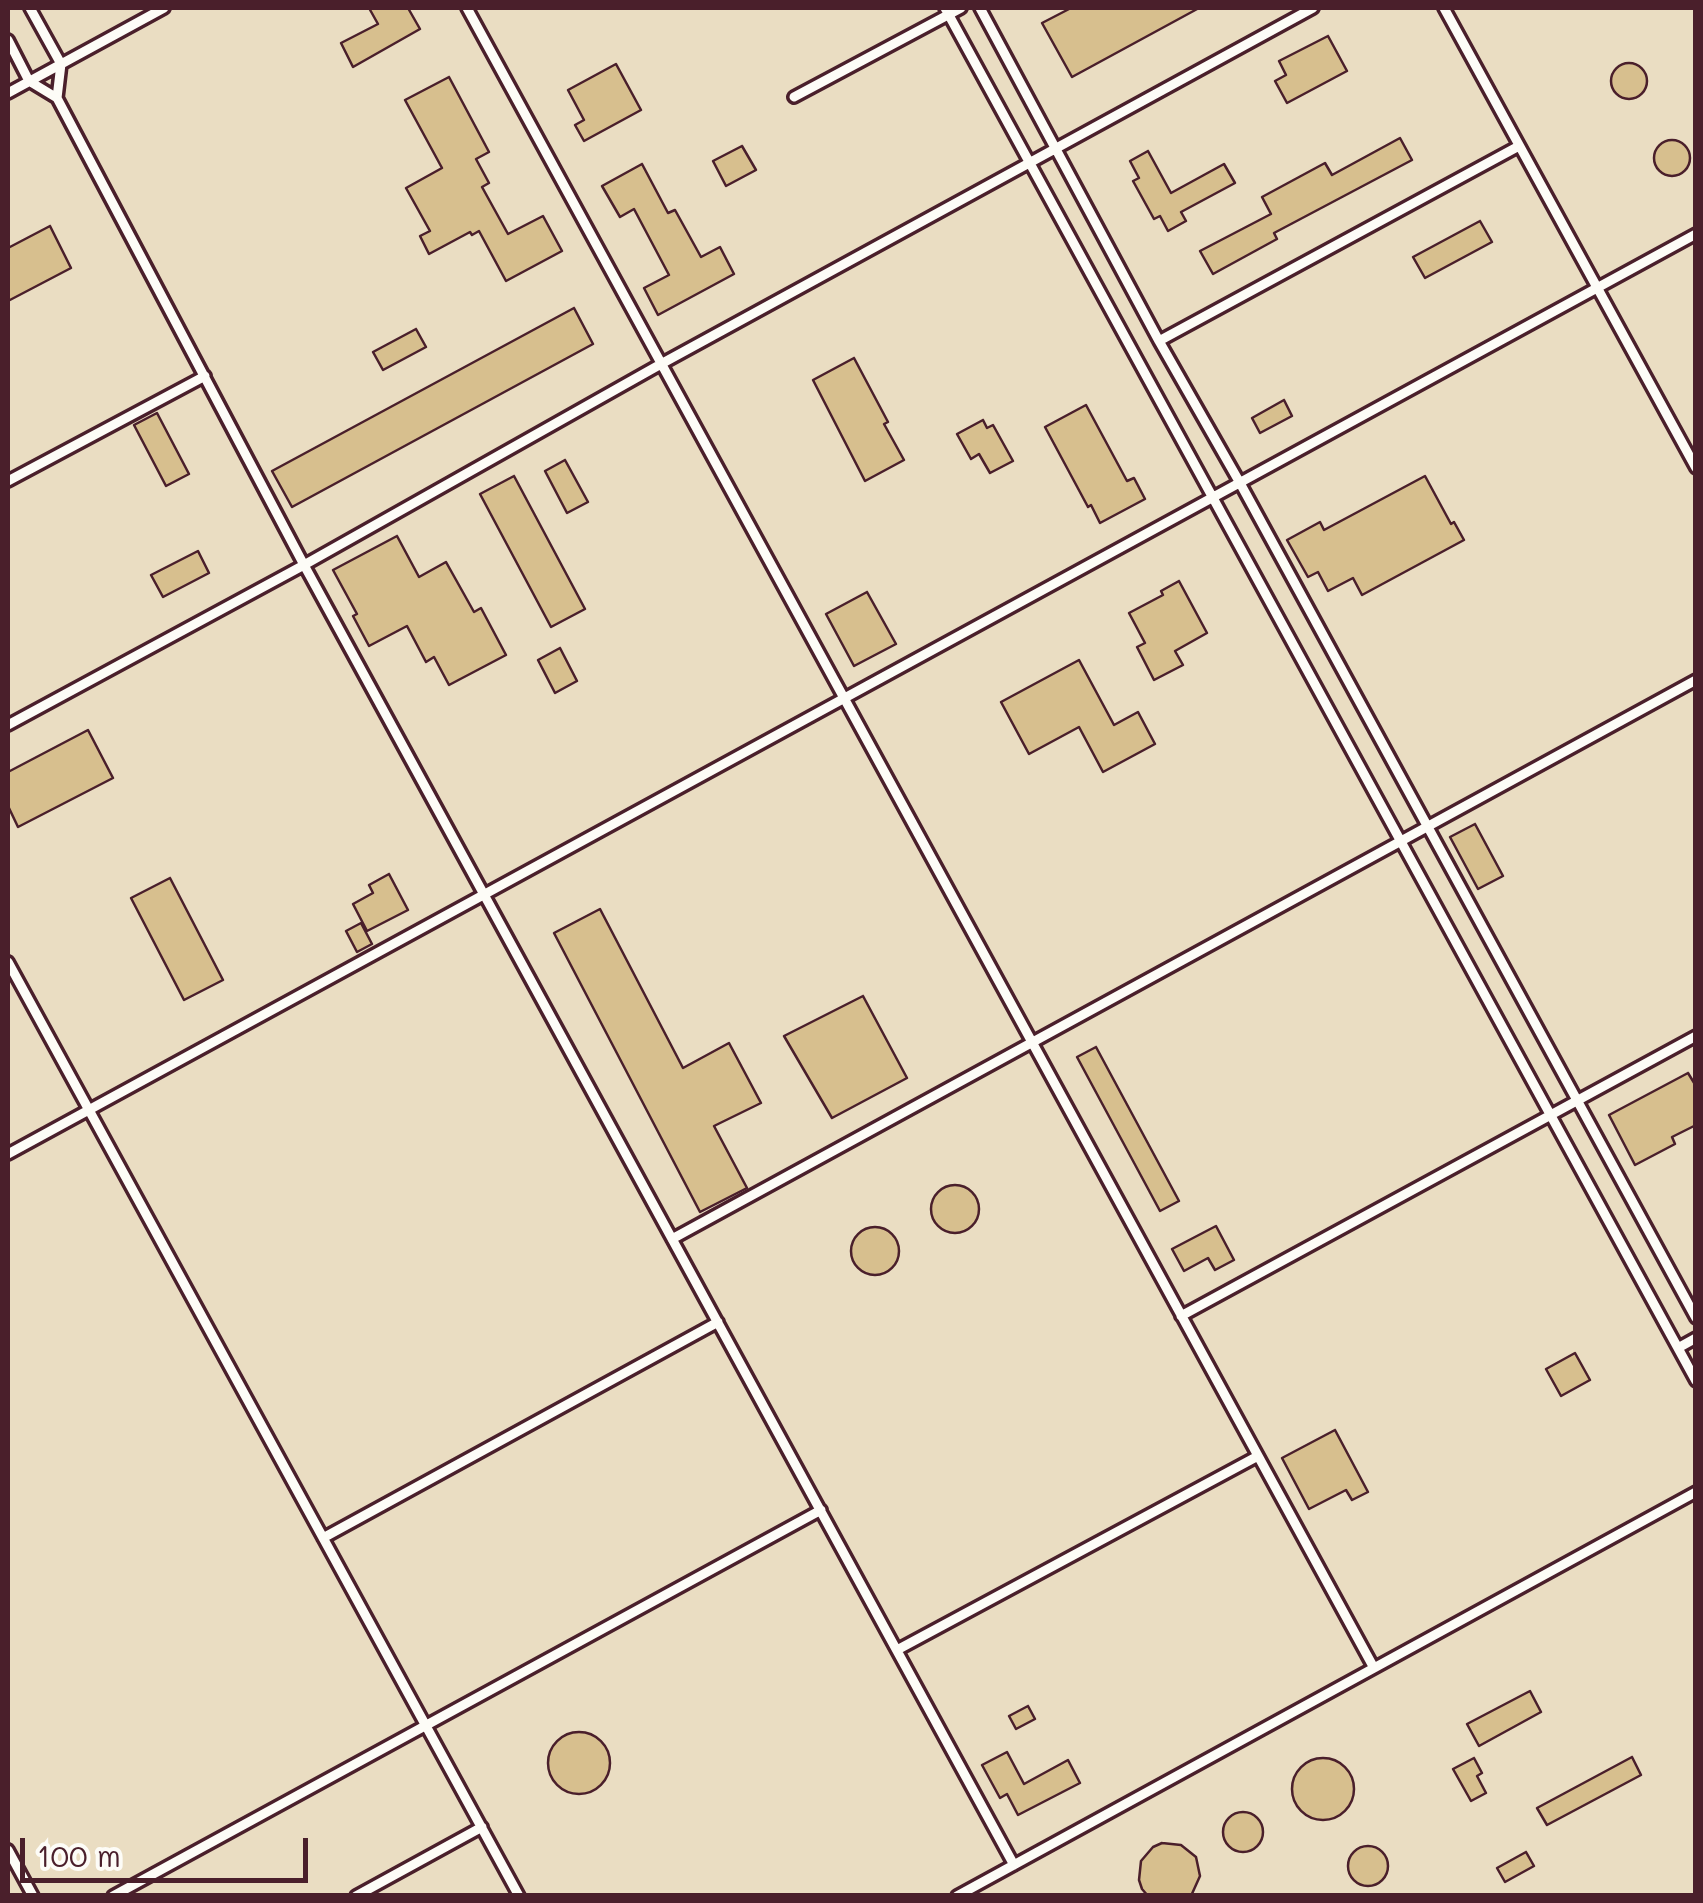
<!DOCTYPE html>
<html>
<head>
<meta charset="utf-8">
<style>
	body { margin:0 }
	#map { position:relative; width:1703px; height:1903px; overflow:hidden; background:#f2ead8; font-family:Mali,sans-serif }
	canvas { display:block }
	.frame { position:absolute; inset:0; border:10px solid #4a1f2b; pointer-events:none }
	.scale { position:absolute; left:20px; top:1838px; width:288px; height:45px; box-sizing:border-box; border:5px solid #4a1f2b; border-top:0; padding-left:12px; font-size:30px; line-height:35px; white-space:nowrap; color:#4a1f2b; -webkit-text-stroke:8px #fdfcf7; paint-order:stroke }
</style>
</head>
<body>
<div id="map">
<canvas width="1703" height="1903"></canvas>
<div class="frame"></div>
<div class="scale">100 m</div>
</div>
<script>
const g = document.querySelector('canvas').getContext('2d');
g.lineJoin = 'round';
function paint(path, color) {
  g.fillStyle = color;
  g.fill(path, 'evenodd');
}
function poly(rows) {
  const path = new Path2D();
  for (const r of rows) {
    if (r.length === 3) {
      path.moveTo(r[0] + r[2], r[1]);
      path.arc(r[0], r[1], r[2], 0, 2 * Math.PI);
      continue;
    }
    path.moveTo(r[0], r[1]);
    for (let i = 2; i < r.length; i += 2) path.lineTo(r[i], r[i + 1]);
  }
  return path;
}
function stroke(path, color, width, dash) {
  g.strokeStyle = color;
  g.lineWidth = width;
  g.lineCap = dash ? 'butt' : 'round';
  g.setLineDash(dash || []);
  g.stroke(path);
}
paint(poly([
	[8,8,1695,8,1695,1895,8,1895]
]), '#eaddc2');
const building = poly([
	[369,8,408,8,420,29,353,67,341,43,378,24,369,8],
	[1071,8,1199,8,1072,77,1042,23,1071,8],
	[1328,36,1347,71,1287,103,1275,81,1286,75,1279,61,1328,36],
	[1629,81,18],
	[616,64,641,110,584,141,575,125,584,120,568,90,616,64],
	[449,77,489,152,476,159,489,183,482,187,508,234,543,216,562,251,506,281,479,231,472,235,470,232,429,254,420,236,430,231,406,188,442,168,405,100,449,77],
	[1400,138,1412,160,1274,233,1277,239,1213,274,1200,251,1271,214,1262,197,1325,163,1332,175,1400,138],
	[1672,158,18],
	[742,146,756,170,726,186,713,161,742,146],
	[1148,151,1171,193,1224,164,1235,183,1181,212,1186,221,1168,231,1160,216,1154,219,1133,181,1139,178,1130,161,1148,151],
	[642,164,668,213,675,210,701,257,720,247,734,274,658,315,644,288,669,275,634,209,620,217,602,186,642,164],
	[1480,221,1492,242,1425,278,1413,257,1480,221],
	[50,226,71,268,8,301,8,248,50,226],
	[574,308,593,344,292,507,272,471,574,308],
	[416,329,426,347,383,370,373,352,416,329],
	[854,358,888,422,884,424,904,460,865,481,813,380,854,358],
	[1284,400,1292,416,1260,433,1252,418,1284,400],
	[1086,405,1127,481,1134,478,1145,499,1100,523,1091,505,1088,507,1045,427,1086,405],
	[157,413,189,474,166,486,134,425,157,413],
	[983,420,987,428,993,425,1013,461,990,473,979,454,971,459,957,434,983,420],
	[565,460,588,502,567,513,545,471,565,460],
	[514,476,585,609,551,627,480,494,514,476],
	[1425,476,1451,524,1454,522,1464,540,1362,595,1353,578,1328,591,1318,572,1308,577,1287,540,1320,522,1324,530,1425,476],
	[397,536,419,577,446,562,474,612,481,608,506,655,449,685,434,657,426,662,407,626,369,646,353,616,357,614,333,570,397,536],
	[198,551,209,573,163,597,151,575,198,551],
	[1179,581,1207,633,1175,651,1183,665,1154,680,1137,647,1145,643,1129,613,1163,595,1161,591,1179,581],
	[867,592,896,644,854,666,826,614,867,592],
	[560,648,577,681,555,693,538,660,560,648],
	[1079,660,1114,725,1138,712,1155,744,1103,772,1079,727,1029,754,1001,702,1079,660],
	[88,730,113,778,18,827,8,806,8,772,88,730],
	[1475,824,1503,876,1478,889,1450,837,1475,824],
	[389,874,408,910,367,931,353,904,373,893,369,885,389,874],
	[170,878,223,980,184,1000,131,898,170,878],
	[600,909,683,1068,729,1043,761,1103,714,1126,747,1188,700,1212,554,933,600,909],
	[361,923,372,944,357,952,346,931,361,923],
	[863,996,907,1078,832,1118,784,1036,863,996],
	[1096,1047,1179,1201,1160,1211,1077,1057,1096,1047],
	[1688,1073,1696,1086,1696,1125,1672,1137,1675,1144,1635,1165,1609,1115,1688,1073],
	[955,1209,24],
	[1216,1226,1234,1260,1215,1270,1208,1258,1184,1271,1172,1249,1216,1226],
	[875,1251,24],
	[1575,1353,1590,1380,1561,1396,1546,1369,1575,1353],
	[1335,1430,1368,1492,1352,1500,1346,1490,1309,1509,1282,1458,1335,1430],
	[1530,1691,1541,1712,1479,1746,1467,1724,1530,1691],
	[1028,1706,1035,1719,1016,1729,1009,1716,1028,1706],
	[579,1763,31],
	[1007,1752,1024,1784,1068,1760,1080,1783,1018,1815,1007,1794,1000,1798,982,1765,1007,1752],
	[1632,1757,1641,1775,1547,1825,1537,1808,1632,1757],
	[1474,1758,1482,1773,1477,1776,1486,1793,1471,1801,1453,1769,1474,1758],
	[1323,1789,31],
	[1243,1832,20],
	[1162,1843,1181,1845,1196,1857,1200,1876,1191,1896,1148,1896,1142,1889,1139,1880,1141,1861,1153,1847,1162,1843],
	[1368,1866,20],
	[1526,1852,1534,1866,1505,1882,1497,1868,1526,1852]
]);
paint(building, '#d7bf8e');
stroke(building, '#4a1f2b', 2.5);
const service = poly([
	[30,8,61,64,57,98],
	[467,8,1374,1668],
	[945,8,1696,1381],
	[980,8,1159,341,1240,483,1696,1318],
	[1444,8,1696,468],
	[8,40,29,81,57,98,304,565,1014,1865],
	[8,93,164,8],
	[794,97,961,8],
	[1159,341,1519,146],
	[8,481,205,376],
	[8,725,304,565,661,364,1313,8],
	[8,962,519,1896],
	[8,1154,1696,234],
	[672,1239,1696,680],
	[1181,1316,1696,1036],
	[1678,1348,1696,1338],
	[323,1538,718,1322],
	[897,1650,1258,1456],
	[8,1850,33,1896],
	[113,1896,821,1510],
	[356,1896,482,1827],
	[957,1896,1696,1492]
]);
stroke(service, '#4a1f2b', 16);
stroke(service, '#fdfcf7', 9);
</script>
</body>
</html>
